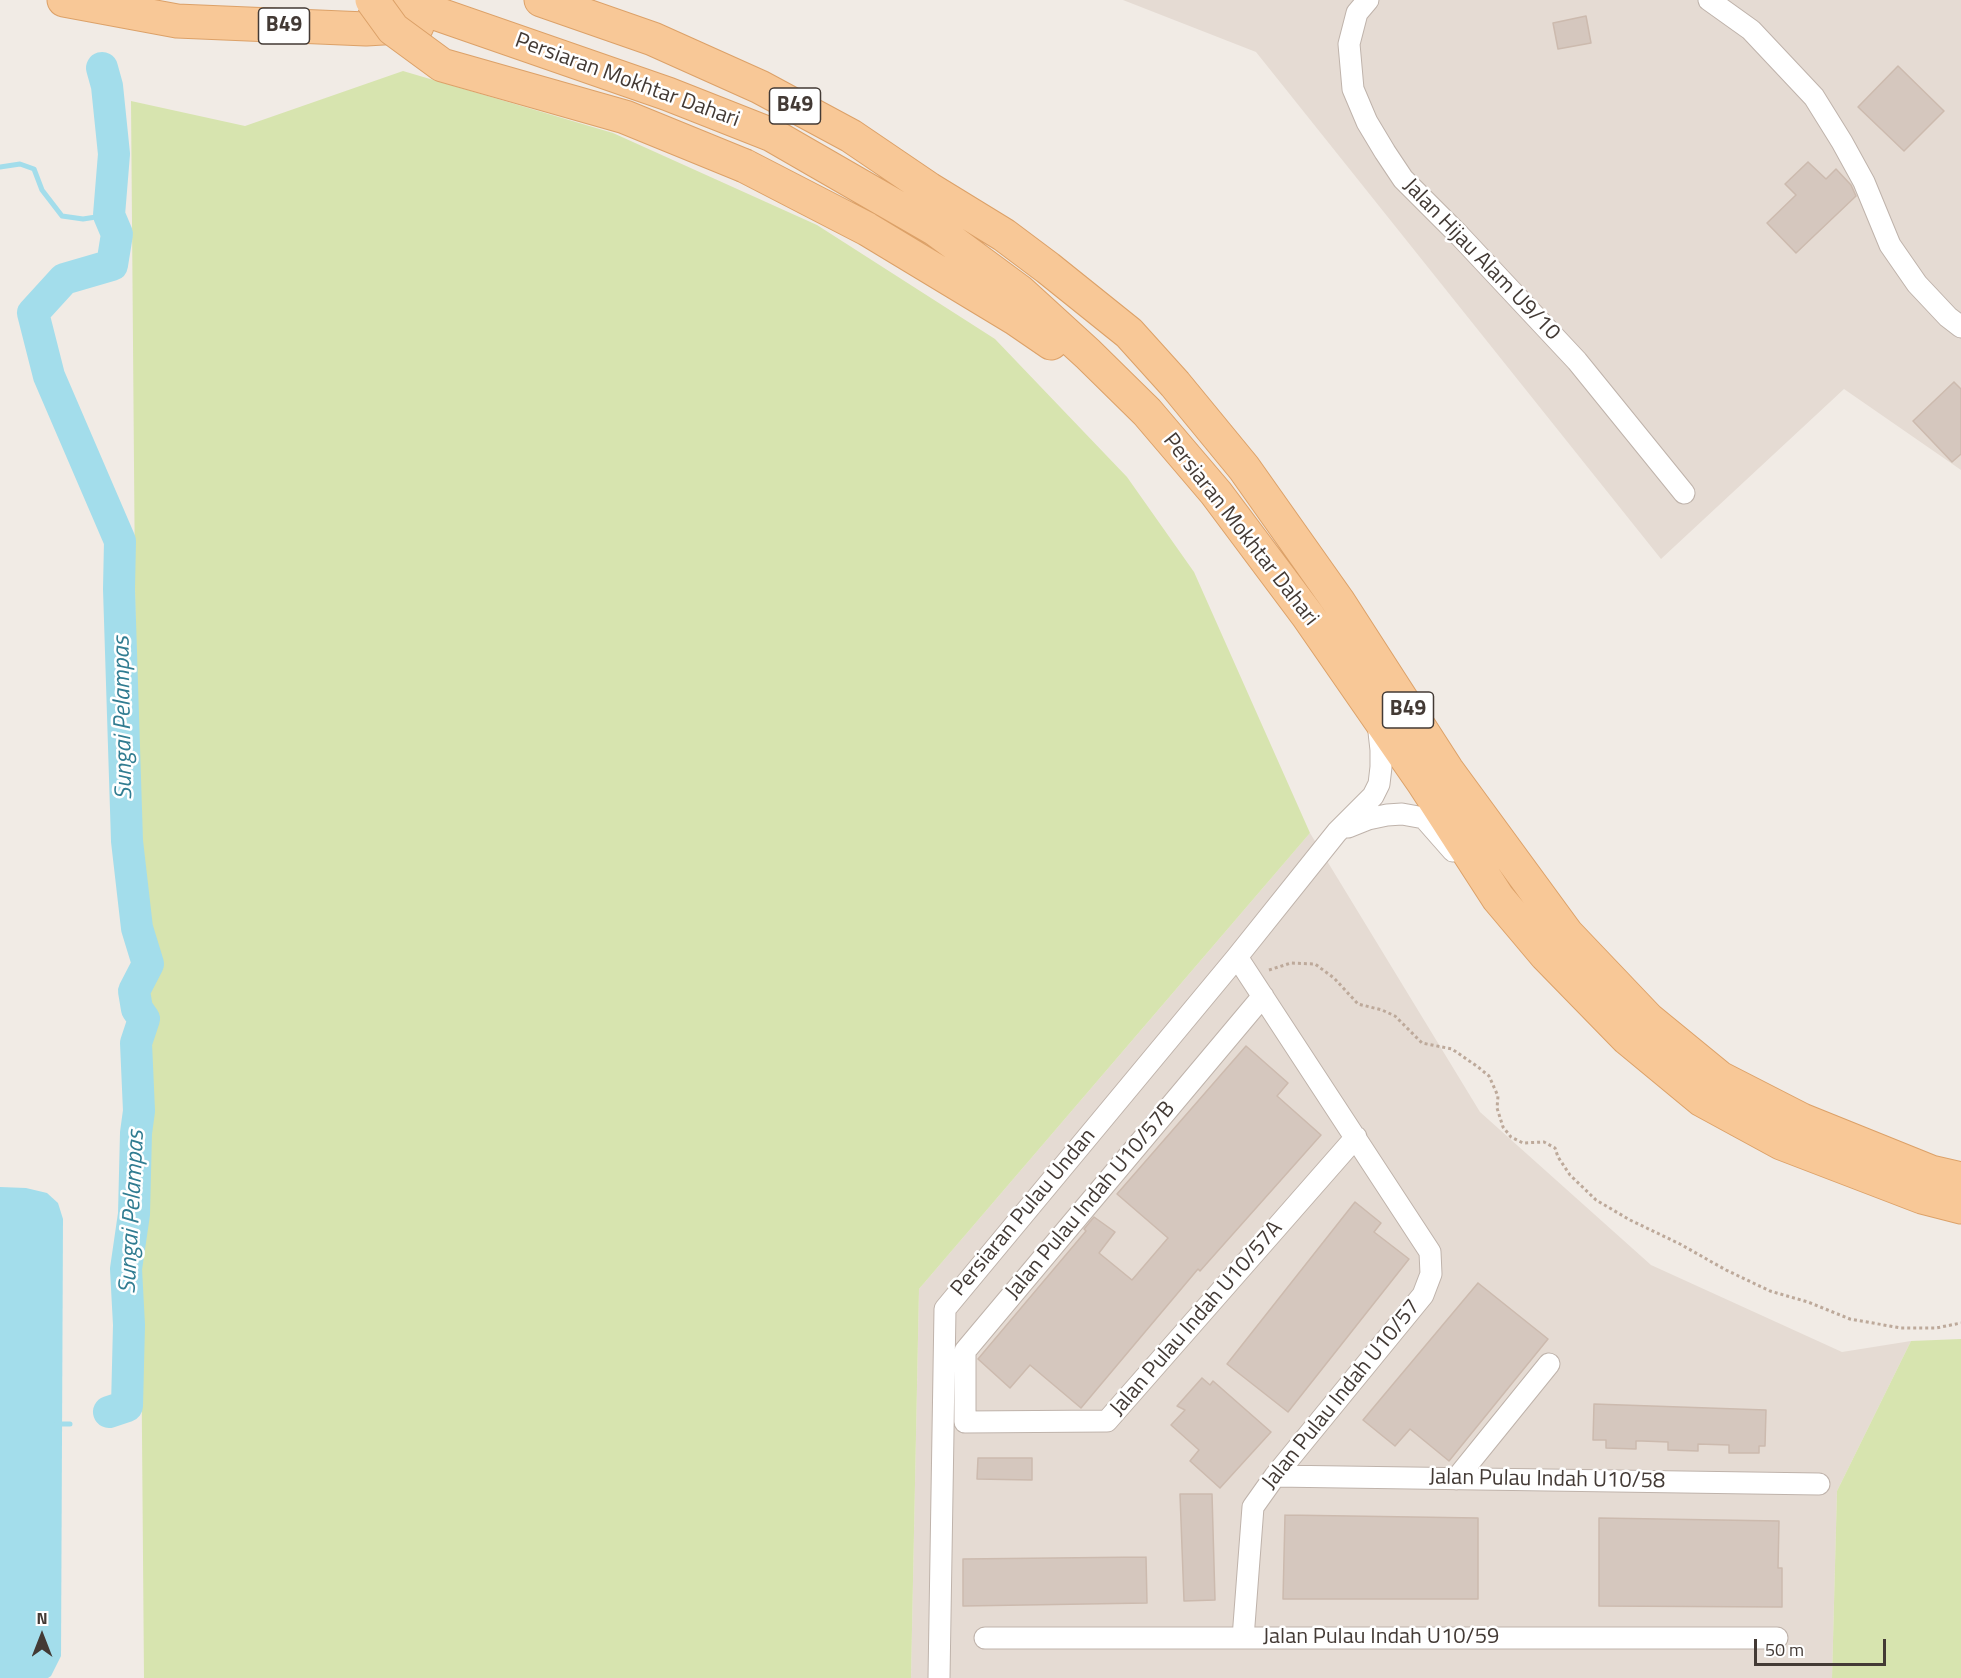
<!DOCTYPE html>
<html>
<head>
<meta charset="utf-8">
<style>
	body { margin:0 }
	#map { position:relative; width:1961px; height:1678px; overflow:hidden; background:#f1ebe5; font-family:"Titillium Web",sans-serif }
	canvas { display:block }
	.north { position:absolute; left:12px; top:1606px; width:60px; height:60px; -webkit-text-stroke:4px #fff; paint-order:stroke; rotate:0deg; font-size:16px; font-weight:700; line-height:24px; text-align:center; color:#433a35 }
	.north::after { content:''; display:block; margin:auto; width:21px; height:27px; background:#433a35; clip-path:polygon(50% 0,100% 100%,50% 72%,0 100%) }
	.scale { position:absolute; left:1754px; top:1639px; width:132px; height:27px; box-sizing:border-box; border:3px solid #433a35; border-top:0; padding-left:8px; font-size:18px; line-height:21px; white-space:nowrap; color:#433a35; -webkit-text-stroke:4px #fff; paint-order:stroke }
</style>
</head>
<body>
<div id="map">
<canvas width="1961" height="1678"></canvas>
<div class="north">N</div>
<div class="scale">50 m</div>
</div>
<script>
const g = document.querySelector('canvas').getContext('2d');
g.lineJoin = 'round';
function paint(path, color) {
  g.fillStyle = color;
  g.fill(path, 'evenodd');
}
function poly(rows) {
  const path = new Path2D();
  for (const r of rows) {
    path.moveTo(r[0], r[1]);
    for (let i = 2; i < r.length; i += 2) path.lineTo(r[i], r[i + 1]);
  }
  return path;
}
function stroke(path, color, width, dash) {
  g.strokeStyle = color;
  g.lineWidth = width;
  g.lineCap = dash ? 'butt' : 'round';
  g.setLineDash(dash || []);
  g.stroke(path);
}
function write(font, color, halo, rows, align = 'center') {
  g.font = font + ' "Titillium Web",sans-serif';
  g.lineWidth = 5;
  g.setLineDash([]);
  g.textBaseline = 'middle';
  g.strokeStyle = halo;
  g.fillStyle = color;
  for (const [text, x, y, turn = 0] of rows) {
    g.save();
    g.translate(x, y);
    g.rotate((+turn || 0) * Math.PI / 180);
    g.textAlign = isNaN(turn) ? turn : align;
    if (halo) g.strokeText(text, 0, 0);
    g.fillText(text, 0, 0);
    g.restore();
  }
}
paint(poly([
	[1123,0,1961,0,1961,470,1844,389,1661,559,1256,52],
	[1310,833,1480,1112,1651,1265,1842,1352,1911,1341,1837,1491,1832,1678,911,1678,919,1289]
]), '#e5dbd3');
paint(poly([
	[403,71,613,133,817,225,995,339,1127,477,1194,572,1310,833,919,1289,911,1678,144,1678,131,101,245,126],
	[1961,1339,1961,1678,1832,1678,1837,1491,1911,1341]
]), '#d7e4af');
paint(poly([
	[0,1187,26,1188,47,1193,58,1203,63,1219,61,1656,51,1676,48,1678,0,1678]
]), '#a3ddeb');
stroke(poly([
	[0,167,20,164,34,169,42,190,62,216,83,219,109,215],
	[57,1424,70,1424]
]), '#a3ddeb', 5);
stroke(poly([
	[102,68,107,86,114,154,109,215,117,234,112,265,64,279,33,313,49,376,120,541,119,589,127,841,137,928,148,964,134,991,137,1009,144,1019,136,1043,139,1111,136,1133,134,1214,126,1269,129,1325,127,1406,109,1412]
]), '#a3ddeb', 32);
const building = poly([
	[1586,16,1591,43,1558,49,1553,23,1586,16],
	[1898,66,1944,111,1904,151,1858,107,1898,66],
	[1808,162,1826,179,1836,169,1851,185,1856,196,1796,253,1767,223,1796,195,1785,184,1808,162],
	[1954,382,1961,389,1961,454,1952,462,1913,421,1954,382],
	[1246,1046,1288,1083,1277,1096,1321,1135,1200,1271,1198,1269,1081,1408,1030,1365,1010,1388,978,1359,1086,1231,1084,1229,1094,1217,1115,1232,1099,1253,1132,1280,1168,1238,1117,1194,1246,1046],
	[1355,1202,1381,1223,1374,1232,1409,1259,1288,1412,1227,1364,1355,1202],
	[1478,1283,1548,1339,1449,1461,1410,1429,1395,1446,1363,1420,1478,1283],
	[1202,1378,1210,1385,1213,1381,1271,1432,1220,1488,1190,1461,1199,1450,1171,1425,1185,1410,1177,1406,1202,1378],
	[1594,1404,1766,1410,1765,1446,1759,1446,1759,1453,1729,1453,1729,1445,1698,1444,1698,1451,1668,1450,1668,1442,1642,1441,1636,1441,1636,1449,1606,1448,1606,1440,1593,1440,1594,1404],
	[978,1458,1032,1458,1032,1480,977,1479,978,1458],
	[1180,1494,1212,1494,1215,1600,1184,1601,1180,1494],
	[1285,1515,1478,1518,1478,1599,1283,1599,1285,1515],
	[1599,1518,1779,1521,1778,1568,1782,1568,1782,1607,1599,1606,1599,1518],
	[1146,1557,1147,1603,963,1606,963,1559,1146,1557]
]);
paint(building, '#d5c7be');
stroke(building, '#ccbaae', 1.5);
const minor = poly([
	[1368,0,1357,13,1349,44,1353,89,1367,122,1385,152,1403,179,1460,236,1577,361,1684,493],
	[1709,0,1751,30,1814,97,1842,142,1864,182,1890,245,1917,284,1948,317,1961,327],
	[1348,827,1368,819,1387,815,1402,814,1424,818,1453,851],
	[1237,957,1430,1252,1431,1274,1423,1295,1275,1476,1253,1507,1243,1638],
	[1263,996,965,1351,965,1422,1107,1421,1356,1137],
	[1275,1476,1819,1484],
	[1456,1479,1549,1364],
	[985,1638,1777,1638],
	[939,1678,945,1309,1237,957,1337,832,1373,796,1379,784,1381,767,1381,750,1378,723]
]);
const primary = poly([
	[64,0,177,21,366,29,417,26],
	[397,0,668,94,772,135,935,229,1019,291,1088,354,1147,412,1216,493,1308,616,1423,782,1498,898,1546,955,1627,1038,1702,1100,1781,1143,1922,1197,1961,1207],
	[541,0,653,39,760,87,851,136,929,189,1004,235,1048,268,1129,333,1175,384,1244,468,1338,601,1447,770,1567,934,1648,1019,1720,1078,1802,1120,1931,1172,1961,1179],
	[745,166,867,229,1016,319,1051,343]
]);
stroke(minor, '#bfb3ab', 23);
stroke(primary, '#dca168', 35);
stroke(poly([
	[1269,970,1291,963,1315,964,1334,978,1358,1004,1382,1010,1395,1016,1422,1043,1452,1049,1478,1067,1489,1076,1498,1096,1497,1108,1503,1127,1511,1137,1523,1143,1544,1142,1555,1148,1558,1157,1570,1175,1596,1200,1630,1220,1680,1244,1726,1270,1770,1291,1808,1302,1850,1319,1901,1328,1936,1328,1961,1323]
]), '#bda99a', 3, [3, 3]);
stroke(minor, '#fff', 21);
stroke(primary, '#f8c897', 33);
const primaryBridge = poly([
	[372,0,393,29,442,65,625,117,745,166]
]);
stroke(primaryBridge, '#dca168', 35, []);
stroke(primaryBridge, '#f8c897', 33);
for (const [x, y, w] of [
	[284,26,51],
	[795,106,51],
	[1408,710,51]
]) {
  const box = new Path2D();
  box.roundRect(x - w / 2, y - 18, w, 36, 4.5);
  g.fillStyle = '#fff';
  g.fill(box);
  stroke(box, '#433a35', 1.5);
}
write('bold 21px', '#433a35', null, [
	["B49",284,26],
	["B49",795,106],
	["B49",1408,710]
]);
write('22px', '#433a35', '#fff', [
	["Persiaran Mokhtar Dahari",627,81,20],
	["Jalan Hijau Alam U9/10",1481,260,46],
	["Persiaran Mokhtar Dahari",1240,530,52],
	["Jalan Pulau Indah U10/57B",1091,1201,-50],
	["Persiaran Pulau Undan",1024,1213,-50],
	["Jalan Pulau Indah U10/57A",1197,1319,-49],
	["Jalan Pulau Indah U10/57",1342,1395,-51],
	["Jalan Pulau Indah U10/58",1547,1480,1],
	["Jalan Pulau Indah U10/59",1381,1638]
]);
write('italic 24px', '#307c91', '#fff', [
	["Sungai Pelampas",124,718,-91],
	["Sungai Pelampas",133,1212,-87]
]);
</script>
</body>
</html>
